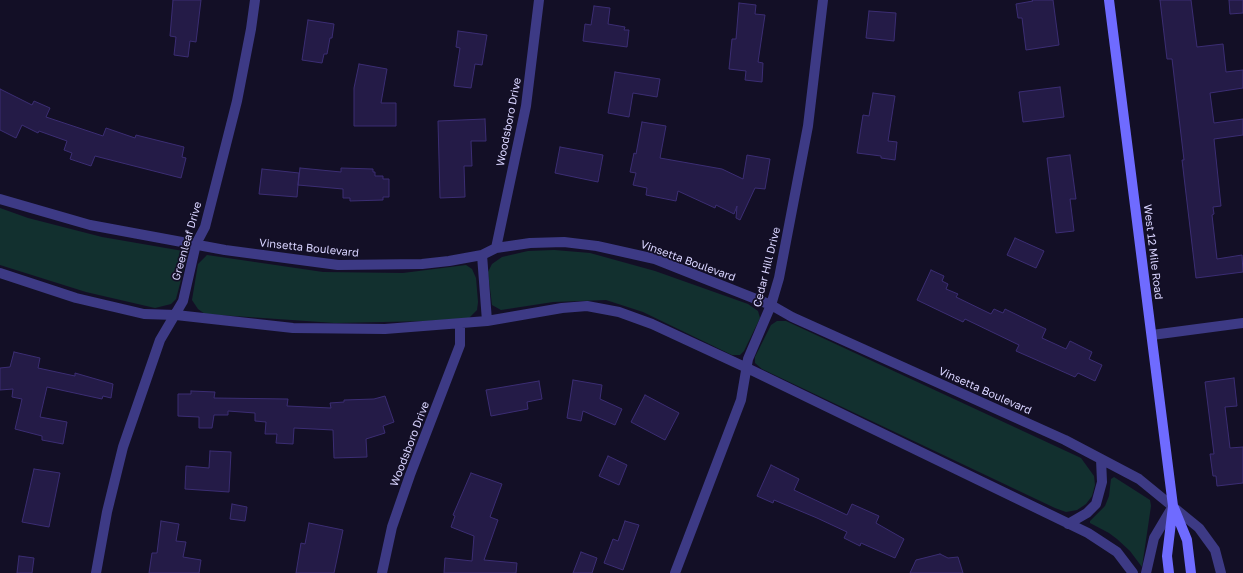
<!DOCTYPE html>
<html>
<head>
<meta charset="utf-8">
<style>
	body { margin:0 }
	canvas { display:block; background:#130f26 }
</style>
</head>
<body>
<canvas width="1243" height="573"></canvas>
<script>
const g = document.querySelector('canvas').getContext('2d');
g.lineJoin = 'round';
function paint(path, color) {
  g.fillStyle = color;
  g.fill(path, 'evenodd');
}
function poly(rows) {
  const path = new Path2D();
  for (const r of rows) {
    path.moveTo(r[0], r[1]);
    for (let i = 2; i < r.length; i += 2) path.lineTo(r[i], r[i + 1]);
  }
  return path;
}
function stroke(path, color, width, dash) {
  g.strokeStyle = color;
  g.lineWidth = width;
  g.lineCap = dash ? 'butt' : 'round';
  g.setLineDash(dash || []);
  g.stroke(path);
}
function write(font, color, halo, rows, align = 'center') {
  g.font = font + ' "Golos Text",sans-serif';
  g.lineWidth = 3.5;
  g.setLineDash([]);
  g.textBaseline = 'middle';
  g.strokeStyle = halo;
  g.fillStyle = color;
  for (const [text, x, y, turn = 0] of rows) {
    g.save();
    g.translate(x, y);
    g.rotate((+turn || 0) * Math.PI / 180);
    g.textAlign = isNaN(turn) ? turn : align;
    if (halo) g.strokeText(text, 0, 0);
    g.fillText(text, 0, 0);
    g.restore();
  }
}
paint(poly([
	[0,208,28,218,102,237,183,251,186,261,176,299,171,304,155,308,86,292,0,265],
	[554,250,590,253,655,271,748,304,758,311,760,318,744,351,740,355,732,355,643,312,606,300,553,302,501,310,492,305,488,272,492,264,502,257,528,251],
	[207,255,323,272,403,273,466,265,472,269,476,278,478,302,477,310,469,318,429,321,335,323,205,314,198,309,192,300,198,264],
	[777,321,786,321,1081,458,1094,476,1095,485,1092,496,1086,504,1077,510,1066,512,1055,508,762,369,755,363,755,357,771,325],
	[1114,477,1150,500,1151,506,1142,567,1130,551,1117,539,1109,533,1090,523,1090,521,1105,506,1109,496,1111,479]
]), '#12302f');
const building = poly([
	[173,0,201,0,196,42,190,41,188,57,174,55,176,37,170,36,173,0],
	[1032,0,1053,0,1059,45,1026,50,1022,18,1018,18,1016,4,1033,1,1032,0],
	[1160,0,1191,0,1197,47,1223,44,1226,72,1243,70,1243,88,1210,93,1214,123,1243,119,1243,135,1214,139,1221,206,1213,207,1214,214,1212,215,1217,259,1242,255,1243,272,1196,278,1182,160,1184,160,1172,59,1167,59,1160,0],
	[1229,0,1243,0,1243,13,1230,14,1229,0],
	[739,3,756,5,755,14,765,15,758,62,763,63,762,82,745,80,746,71,729,69,732,39,736,39,739,3],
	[594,6,610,8,608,24,625,27,624,30,629,30,627,47,583,41,585,24,591,25,594,6],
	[869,11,896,13,894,41,866,38,869,11],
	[308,20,334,24,332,38,330,38,327,54,324,54,322,63,302,60,308,20],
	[458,31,487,35,482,65,475,64,471,88,454,86,460,48,456,47,458,31],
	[359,64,387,69,381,103,396,103,396,126,354,126,354,88,359,64],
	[615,72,660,79,657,97,633,93,629,117,608,113,615,72],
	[1060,87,1064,117,1023,122,1019,92,1060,87],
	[0,89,32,105,34,101,50,108,46,117,103,136,106,128,135,138,136,135,184,147,182,157,186,158,181,178,95,156,91,166,70,159,72,153,64,150,67,141,39,131,38,133,22,125,16,138,0,130,0,89],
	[873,93,895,96,888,141,897,142,895,160,881,158,881,156,857,153,863,115,869,116,873,93],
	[485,119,486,141,471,141,472,166,464,166,465,197,440,198,438,121,485,119],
	[642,122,666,126,660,158,722,169,743,179,747,155,770,159,765,189,755,188,740,220,736,218,737,206,734,214,716,205,715,208,678,191,676,201,646,195,647,188,633,185,636,173,630,172,634,153,636,154,642,122],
	[560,147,603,155,598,182,555,173,560,147],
	[1070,155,1076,199,1070,199,1074,231,1056,233,1047,158,1070,155],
	[300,168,341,172,341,168,373,169,373,172,375,172,375,176,383,176,383,179,389,179,389,197,383,197,383,200,350,201,350,198,343,198,343,189,298,185,300,168],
	[262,169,299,173,297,197,259,194,262,169],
	[1015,238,1044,251,1036,268,1007,255,1015,238],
	[931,270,944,276,942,281,948,284,946,289,958,294,956,297,991,314,994,309,1003,313,1005,309,1046,329,1042,338,1066,349,1070,341,1092,352,1089,359,1102,365,1095,381,1078,373,1075,377,1032,358,1016,351,1019,345,965,319,963,322,917,300,931,270],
	[14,352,40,358,38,368,75,376,75,373,113,384,111,398,103,396,102,399,47,387,40,417,67,422,63,444,42,440,42,436,15,429,22,399,12,397,13,389,0,390,0,368,10,367,14,352],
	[1234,378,1237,406,1225,407,1230,448,1243,447,1243,483,1217,486,1216,476,1213,476,1210,454,1214,454,1205,382,1234,378],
	[573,380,602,385,600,399,622,409,615,425,583,411,581,421,567,418,573,380],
	[539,381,542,399,527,402,528,409,491,416,486,390,539,381],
	[191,391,215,392,214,398,288,399,287,406,331,408,330,403,344,402,344,400,374,399,385,396,394,422,383,426,385,433,366,439,367,457,334,458,333,430,294,428,293,444,276,443,277,434,265,434,266,422,255,421,255,413,228,411,228,415,214,415,212,428,199,428,199,417,178,416,178,394,191,394,191,391],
	[645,395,679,413,665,440,631,422,645,395],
	[210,451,231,452,229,492,185,489,186,466,209,468,210,451],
	[608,456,627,465,619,485,599,476,608,456],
	[771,465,799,479,794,490,847,515,852,504,879,516,876,523,904,539,895,558,861,543,860,546,844,538,847,532,817,518,774,500,773,503,757,496,771,465],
	[34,469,60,473,49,527,22,522,34,469],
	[471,473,502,484,490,517,498,520,484,560,517,563,516,573,444,573,445,558,472,561,474,536,451,527,455,516,453,515,471,473],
	[232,504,247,507,245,521,230,519,232,504],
	[161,521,179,524,176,541,186,542,183,557,201,560,199,573,149,573,152,553,157,553,161,521],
	[625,521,639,525,623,570,604,563,613,539,618,541,625,521],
	[309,523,343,530,334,573,296,573,301,543,305,544,309,523],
	[581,552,597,558,592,573,573,573,581,552],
	[940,554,948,558,958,557,963,573,910,573,916,560,940,554],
	[19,556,34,558,32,573,17,573,19,556]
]);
paint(building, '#241b47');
stroke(building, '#3b2d73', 1);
stroke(poly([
	[0,199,90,225,225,250,338,265,422,264,449,261,482,255,496,248,530,243,564,242,597,246,655,259,771,305,792,317,1065,440,1139,479,1199,528,1215,550,1221,573],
	[496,248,526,106,539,0],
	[482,255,487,321],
	[0,273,76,298,144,314,176,315,293,328,385,329,487,321,562,308,587,306,619,312,652,324,747,368,1088,533,1117,552,1133,573],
	[1152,335,1243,323],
	[1068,524,1087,513,1096,504,1102,482,1101,459],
	[96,573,107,512,123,447,160,340,183,301,196,244,205,227,237,101,251,29,255,0],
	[382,573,392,527,410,475,460,345,460,324],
	[675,573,741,400,748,359,771,305,779,278,808,126,823,0],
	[1146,573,1154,538,1173,506]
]), '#3d3a85', 10);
stroke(poly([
	[1109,0,1173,506,1167,556,1169,573],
	[1174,508,1187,540,1191,573]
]), '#6f6bff', 10);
write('11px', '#d9d4ff', '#130f26', [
	["Woodsboro Drive",509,122,-79],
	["Greenleaf Drive",187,241,-74],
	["Vinsetta Boulevard",309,248,6],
	["West 12 Mile Road",1153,252,83],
	["Vinsetta Boulevard",688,261,20],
	["Cedar Hill Drive",767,267,-76],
	["Vinsetta Boulevard",985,391,24],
	["Woodsboro Drive",410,444,-69]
]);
</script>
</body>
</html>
